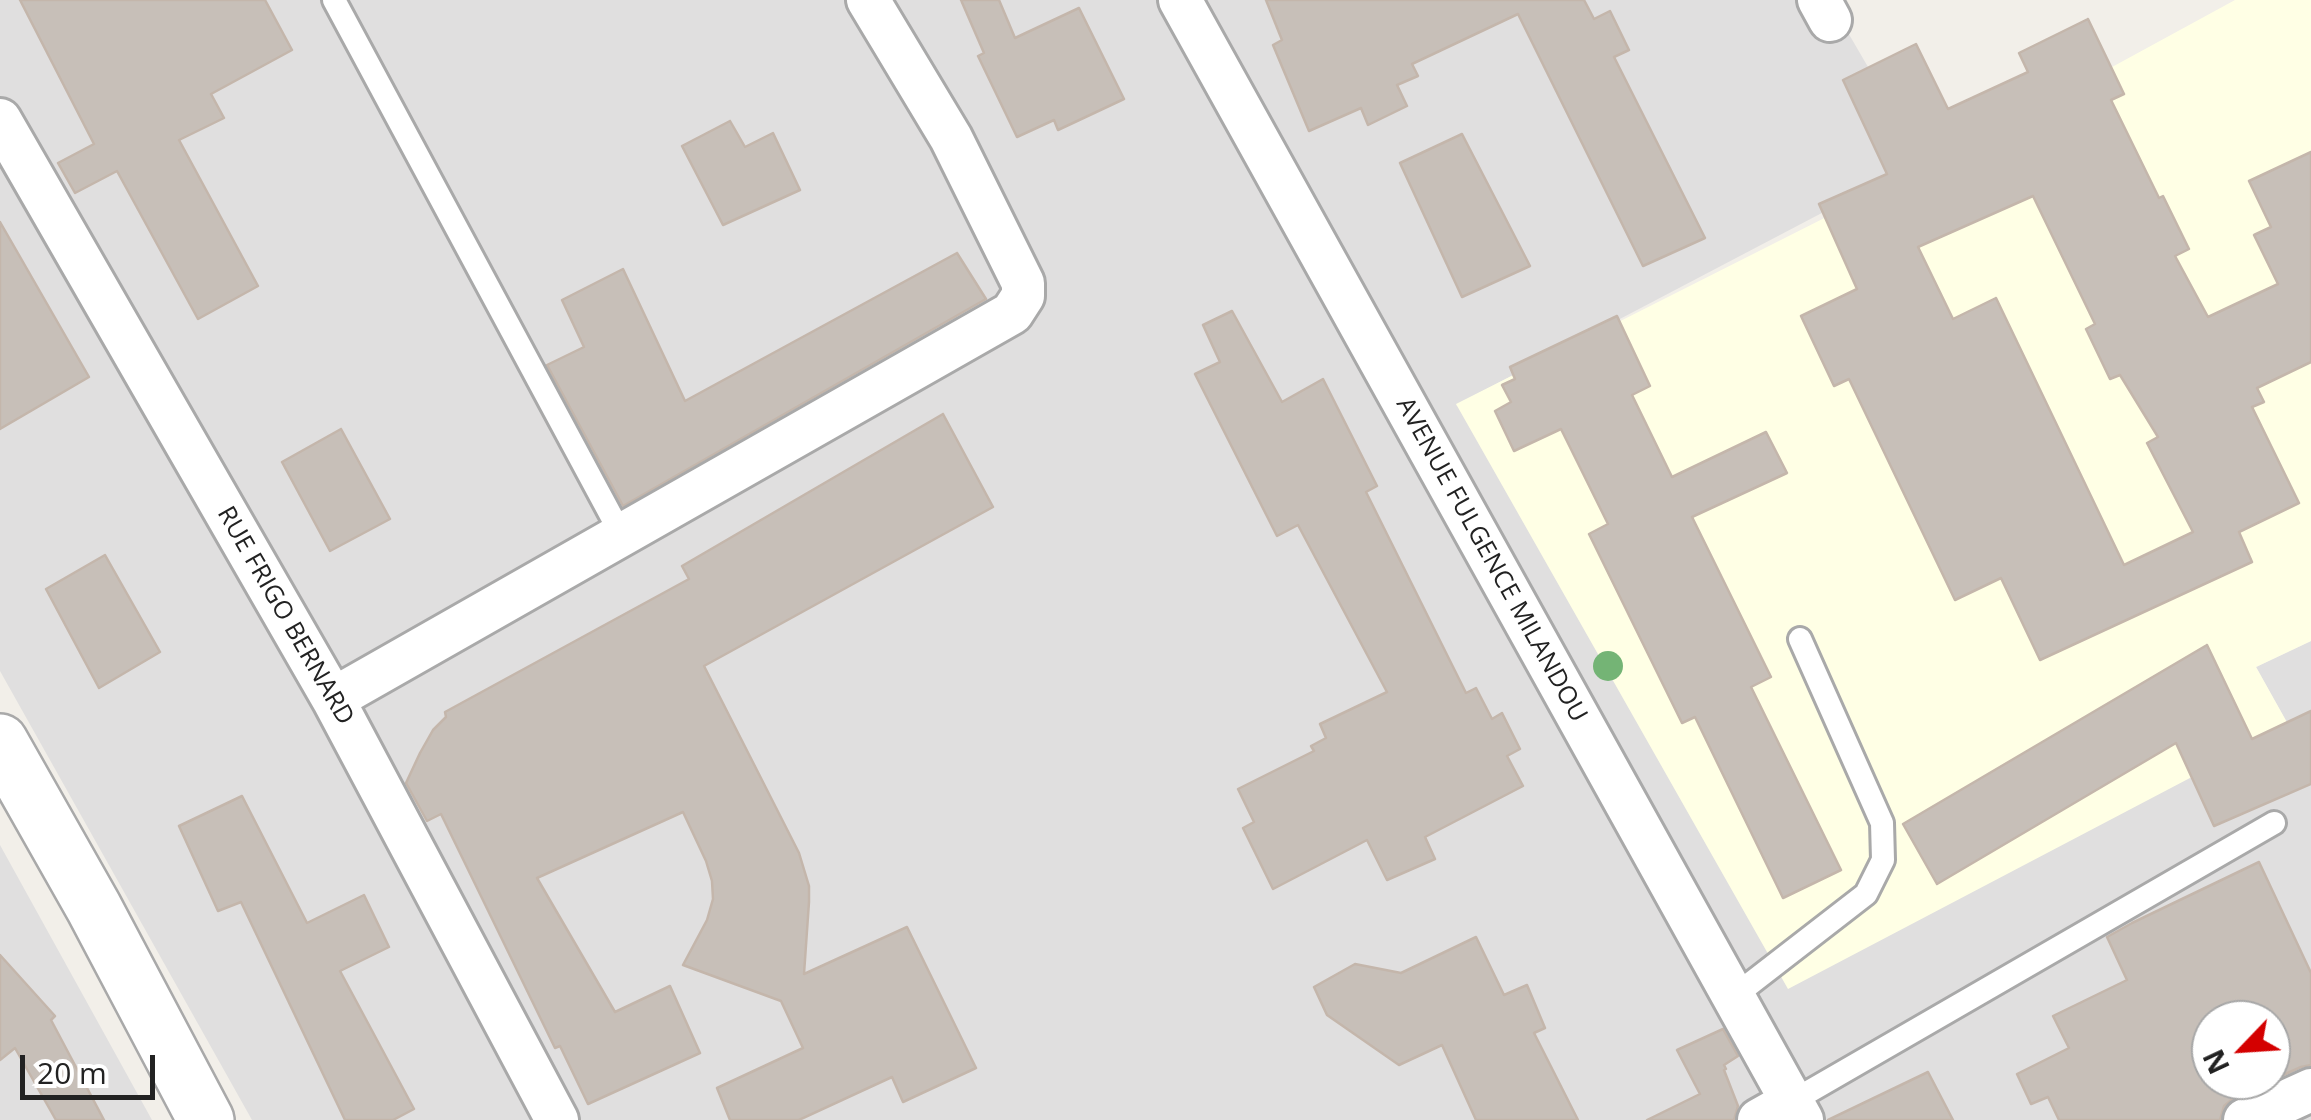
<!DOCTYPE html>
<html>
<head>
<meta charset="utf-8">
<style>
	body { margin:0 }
	#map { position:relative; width:2311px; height:1120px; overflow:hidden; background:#f2efe9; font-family:"Open Sans",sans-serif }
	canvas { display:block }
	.north { position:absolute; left:2191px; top:1000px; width:100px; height:100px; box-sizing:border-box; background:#fff; border:2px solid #a7a7a7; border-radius:50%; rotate:245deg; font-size:28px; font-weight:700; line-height:40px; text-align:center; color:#222 }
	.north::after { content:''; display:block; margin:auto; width:35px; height:45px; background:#d40000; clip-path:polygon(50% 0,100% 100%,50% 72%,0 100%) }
	.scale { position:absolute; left:20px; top:1055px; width:135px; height:45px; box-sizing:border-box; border:5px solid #222; border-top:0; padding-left:12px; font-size:30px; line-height:35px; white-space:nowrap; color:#222; -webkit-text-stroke:8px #fff; paint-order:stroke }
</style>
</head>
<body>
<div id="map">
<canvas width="2311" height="1120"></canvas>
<div class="north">N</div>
<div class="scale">20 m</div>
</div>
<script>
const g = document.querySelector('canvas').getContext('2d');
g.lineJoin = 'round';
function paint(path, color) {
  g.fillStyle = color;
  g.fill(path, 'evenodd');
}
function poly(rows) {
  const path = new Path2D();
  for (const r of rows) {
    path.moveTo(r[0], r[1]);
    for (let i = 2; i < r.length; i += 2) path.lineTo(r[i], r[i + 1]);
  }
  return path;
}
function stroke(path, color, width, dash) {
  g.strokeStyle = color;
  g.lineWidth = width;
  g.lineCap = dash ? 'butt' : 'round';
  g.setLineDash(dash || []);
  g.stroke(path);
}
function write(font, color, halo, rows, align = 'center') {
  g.font = font + ' "Open Sans",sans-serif';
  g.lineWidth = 8;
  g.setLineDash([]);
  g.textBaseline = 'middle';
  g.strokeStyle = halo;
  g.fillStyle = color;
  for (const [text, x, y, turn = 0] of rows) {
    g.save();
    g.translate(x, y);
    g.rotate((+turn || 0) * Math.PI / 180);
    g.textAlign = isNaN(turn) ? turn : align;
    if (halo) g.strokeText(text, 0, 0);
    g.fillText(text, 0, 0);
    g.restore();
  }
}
paint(poly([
	[0,0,1829,0,1882,91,1919,162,1456,405,2289,726,2256,667,2311,641,2311,1120,252,1120,0,671],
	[2211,1020,2271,1020,2271,1080,2211,1080],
	[0,845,152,1120,0,1120]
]), '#e0dfdf');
paint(poly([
	[2235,0,2311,0,2311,641,2256,667,2289,726,1788,989,1456,404,1969,145]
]), '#ffffe5');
const building = poly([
	[20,0,265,0,292,50,211,94,224,118,179,140,258,286,198,319,117,171,75,193,58,163,94,144,20,0],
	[961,0,999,0,1015,38,1079,8,1124,99,1058,130,1054,120,1017,137,978,56,984,53,961,0],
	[1266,0,1584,0,1594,19,1610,11,1629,50,1614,57,1705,238,1643,266,1518,14,1412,64,1418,76,1397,85,1407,106,1368,125,1361,108,1309,131,1273,45,1282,40,1266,0],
	[2088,19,2124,94,2111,100,2159,198,2163,196,2189,249,2175,256,2208,317,2278,284,2254,235,2271,227,2249,181,2311,152,2311,362,2257,388,2264,402,2252,407,2299,503,2239,532,2252,562,2040,660,2001,578,1955,600,1849,379,1834,386,1801,316,1857,289,1819,204,1887,174,1843,80,1916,44,1948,109,2028,72,2019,53,2088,19],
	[2033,196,2095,324,2086,329,2110,379,2120,375,2158,437,2147,443,2193,532,2124,565,1996,298,1953,319,1918,247,2033,196],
	[730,121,745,147,773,133,800,190,723,225,682,146,730,121],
	[1462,134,1530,266,1462,297,1400,163,1462,134],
	[0,222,89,377,0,429,0,222],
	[957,253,986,299,623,506,547,365,584,347,562,300,623,269,685,401,957,253],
	[1232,311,1282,402,1323,379,1377,486,1366,492,1466,693,1476,688,1492,719,1502,713,1520,749,1507,756,1523,786,1425,837,1435,859,1387,880,1367,840,1273,889,1243,828,1254,822,1238,789,1314,751,1311,746,1326,738,1320,724,1387,692,1298,525,1277,536,1195,374,1220,362,1203,325,1232,311],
	[1617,316,1650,386,1632,395,1672,477,1766,432,1787,473,1692,517,1771,677,1751,687,1841,870,1783,898,1695,717,1682,723,1589,534,1608,524,1561,429,1514,451,1495,411,1511,402,1502,385,1515,379,1510,367,1617,316],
	[943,414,993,507,704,666,799,853,809,886,809,902,804,974,907,927,976,1068,903,1102,892,1077,799,1120,730,1120,717,1088,803,1048,781,1001,683,965,707,920,713,899,712,881,706,861,683,812,537,878,615,1012,670,986,700,1053,588,1104,560,1046,555,1048,441,814,427,821,406,783,420,753,433,730,446,717,445,712,689,579,682,566,943,414],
	[341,429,390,519,330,551,282,462,341,429],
	[105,555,160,652,99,688,46,589,105,555],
	[2207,645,2252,739,2311,711,2311,784,2214,826,2176,743,1937,884,1903,824,2207,645],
	[242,796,307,923,364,895,389,947,340,971,414,1109,393,1120,345,1120,241,902,218,911,179,826,242,796],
	[2259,862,2311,973,2311,1065,2301,1067,2235,1097,2224,1106,2220,1120,2059,1120,2048,1097,2031,1104,2017,1074,2069,1048,2053,1016,2127,980,2107,937,2132,923,2259,862],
	[2211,1020,2271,1020,2271,1080,2211,1080,2211,1020],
	[1476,937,1504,995,1527,985,1545,1028,1534,1033,1578,1120,1476,1120,1442,1045,1399,1065,1327,1015,1314,987,1355,964,1401,973,1476,937],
	[0,955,55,1016,51,1020,104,1120,56,1120,15,1048,0,1060,0,955],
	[1723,1029,1738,1056,1724,1065,1726,1069,1724,1070,1738,1106,1734,1120,1647,1120,1700,1094,1677,1050,1723,1029],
	[1928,1072,1953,1120,1828,1120,1928,1072]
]);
paint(building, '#c7bfb8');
stroke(building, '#c4b6ab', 2.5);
const service = poly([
	[334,0,621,534],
	[1733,997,1866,894,1883,860,1882,823,1800,639],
	[1791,1102,2274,823]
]);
const minor = poly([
	[1180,0,1802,1120],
	[1819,0,1830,20],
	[0,120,333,699,557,1120],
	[333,699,1012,313,1023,296,1023,283,951,138,868,0],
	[1759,1120,1791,1102],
	[2245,1120,2311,1090]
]);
const tertiary = poly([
	[0,742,94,908,206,1120]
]);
stroke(service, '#a9a9a9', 28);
stroke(minor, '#a9a9a9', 48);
stroke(tertiary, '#a9a9a9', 60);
stroke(service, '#fff', 22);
stroke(minor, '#fff', 42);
stroke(tertiary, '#fff', 55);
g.fillStyle = '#74b475';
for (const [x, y] of [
	[1608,666]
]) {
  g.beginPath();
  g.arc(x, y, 15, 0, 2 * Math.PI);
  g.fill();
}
write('25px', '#222', '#fff', [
	["AVENUE FULGENCE MILANDOU",1491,560,61],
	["RUE FRIGO BERNARD",285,616,60]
]);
</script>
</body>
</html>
